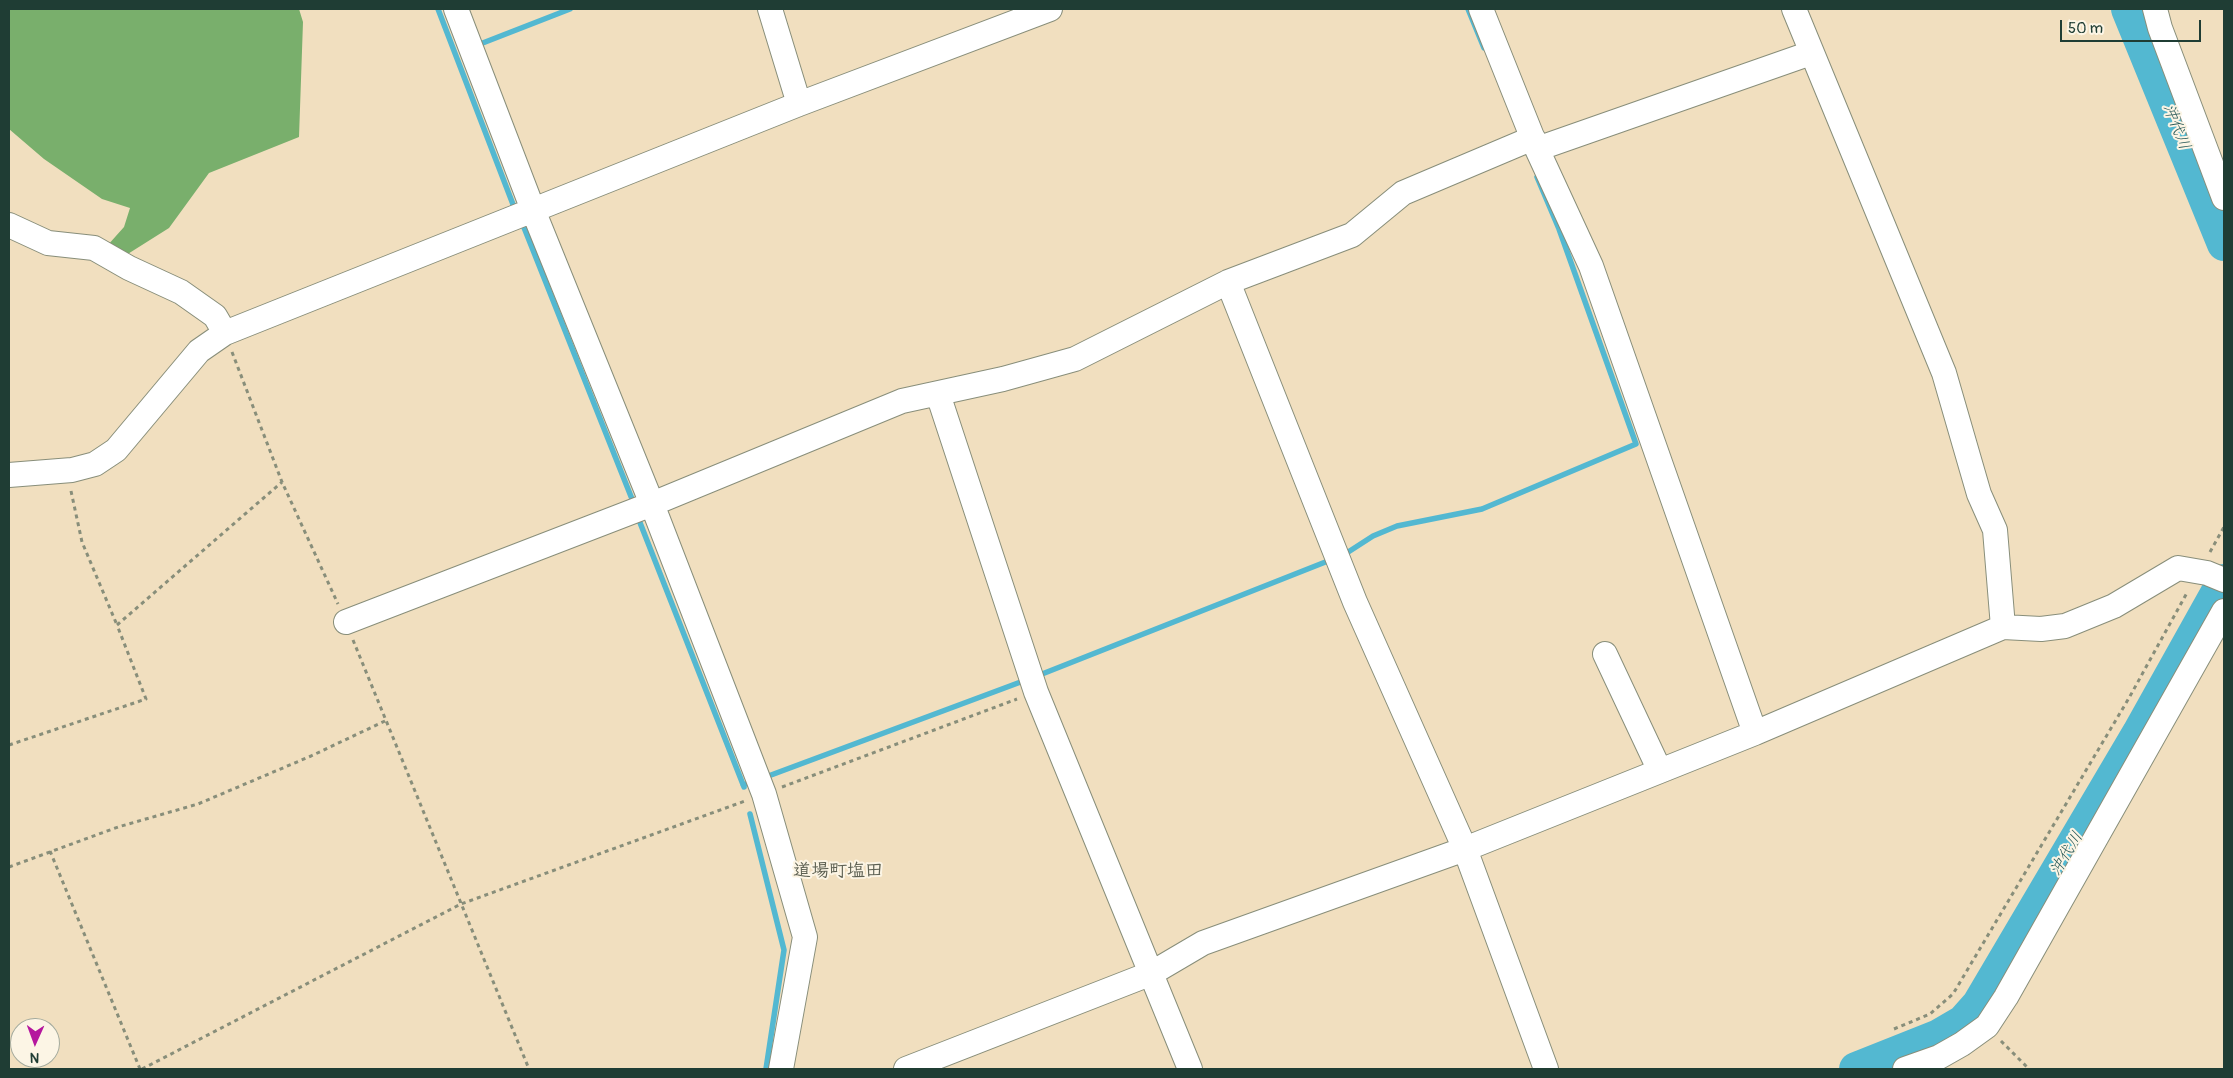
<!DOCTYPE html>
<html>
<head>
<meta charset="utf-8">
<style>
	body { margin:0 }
	#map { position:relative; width:2233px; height:1078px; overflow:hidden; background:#f1dfbf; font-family:Pangolin,sans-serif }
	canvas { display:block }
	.frame { position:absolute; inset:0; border:10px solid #1f3d34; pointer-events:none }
	.north { position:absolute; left:10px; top:1018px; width:50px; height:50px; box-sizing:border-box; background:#fcf5e5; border:1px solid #a4ab9e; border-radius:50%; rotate:182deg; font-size:14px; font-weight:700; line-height:20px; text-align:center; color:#1f3d34 }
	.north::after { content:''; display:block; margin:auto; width:18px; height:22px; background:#b5179e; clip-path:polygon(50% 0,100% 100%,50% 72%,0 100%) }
	.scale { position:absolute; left:2060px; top:20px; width:141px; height:22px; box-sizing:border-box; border:2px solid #1f3d34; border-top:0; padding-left:6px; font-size:15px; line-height:18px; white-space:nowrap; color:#1f3d34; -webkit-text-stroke:4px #fcf5e5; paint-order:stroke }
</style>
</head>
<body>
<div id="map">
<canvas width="2233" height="1078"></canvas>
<div class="frame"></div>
<div class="north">N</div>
<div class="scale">50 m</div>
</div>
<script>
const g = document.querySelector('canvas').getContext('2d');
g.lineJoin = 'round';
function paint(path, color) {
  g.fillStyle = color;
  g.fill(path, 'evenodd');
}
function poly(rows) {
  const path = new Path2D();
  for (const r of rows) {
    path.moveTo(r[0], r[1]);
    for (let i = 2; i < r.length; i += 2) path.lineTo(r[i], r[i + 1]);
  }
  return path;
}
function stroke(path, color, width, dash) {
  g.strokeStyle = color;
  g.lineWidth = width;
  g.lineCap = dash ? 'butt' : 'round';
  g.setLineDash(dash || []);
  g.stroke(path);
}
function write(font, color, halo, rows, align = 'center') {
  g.font = font + ' Pangolin,"Klee One",sans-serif';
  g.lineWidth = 4;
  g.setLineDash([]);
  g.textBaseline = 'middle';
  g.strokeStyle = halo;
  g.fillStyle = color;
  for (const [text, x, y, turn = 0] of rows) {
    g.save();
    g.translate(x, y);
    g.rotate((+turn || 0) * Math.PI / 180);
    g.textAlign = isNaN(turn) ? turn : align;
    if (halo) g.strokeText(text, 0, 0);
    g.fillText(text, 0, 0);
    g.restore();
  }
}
paint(poly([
	[9,9,299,9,303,22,299,137,209,173,169,228,123,257,107,246,124,227,130,208,102,199,44,159,9,129]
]), '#79af6c');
stroke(poly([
	[438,9,514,207],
	[1468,9,1484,48],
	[475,46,570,9],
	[523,225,632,499],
	[637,515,744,787],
	[1342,556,1373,536,1397,526,1482,509,1636,444,1559,229,1537,177],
	[1037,676,1333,559],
	[763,778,1026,680],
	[743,785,755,781],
	[750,814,784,950,766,1069]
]), '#53b8d1', 5.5);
stroke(poly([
	[2128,9,2224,244],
	[1856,1069,1939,1036,1963,1022,1979,1004,2139,733,2224,581]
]), '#53b8d1', 34);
const minor = poly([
	[456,9,533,210,652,504,764,794,805,937,781,1069],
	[770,9,799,104],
	[1481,9,1537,149,1591,266,1755,733],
	[1794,9,1944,373,1979,494,1995,530,2003,627],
	[2155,9,2160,28,2224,198],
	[1537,149,1811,53],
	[9,225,48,243,94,248,129,268,181,292,215,316,225,333],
	[1228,282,1355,602,1465,849,1546,1069],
	[938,394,1036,692,1190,1069],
	[9,475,72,470,95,464,116,450,199,351,225,333,799,104,1050,9],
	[346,622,652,504,902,401,1003,379,1075,359,1228,282,1352,235,1403,193,1533,138],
	[1605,654,1660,771],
	[906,1069,1152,973,1203,943,1465,849,1755,733,2003,627,2041,629,2065,626,2114,606,2178,568,2207,573,2224,580],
	[1905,1069,1939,1057,1962,1044,1987,1026,2006,997,2224,611]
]);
stroke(minor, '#888e7a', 26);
stroke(poly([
	[232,352,282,482,338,604],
	[71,491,82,542,117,625],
	[2210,552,2224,527],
	[353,640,529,1069],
	[9,745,146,699,117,625,282,482],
	[782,787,1017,699],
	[50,851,140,1069],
	[9,867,118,827,198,804,311,756,385,721],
	[1894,1029,1930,1014,1953,994,2129,698,2188,591],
	[2001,1041,2029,1069],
	[142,1069,461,904,745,801]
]), '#888e7a', 3, [4, 4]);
stroke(minor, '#fff', 24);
write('italic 16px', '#2c5c5b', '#fcf5e5', [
	["沖代川",2176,127,68],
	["沖代川",2067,854,-59]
]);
write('bold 18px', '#5d6052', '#fcf5e5', [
	["道場町塩田",838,871]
]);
</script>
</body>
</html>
